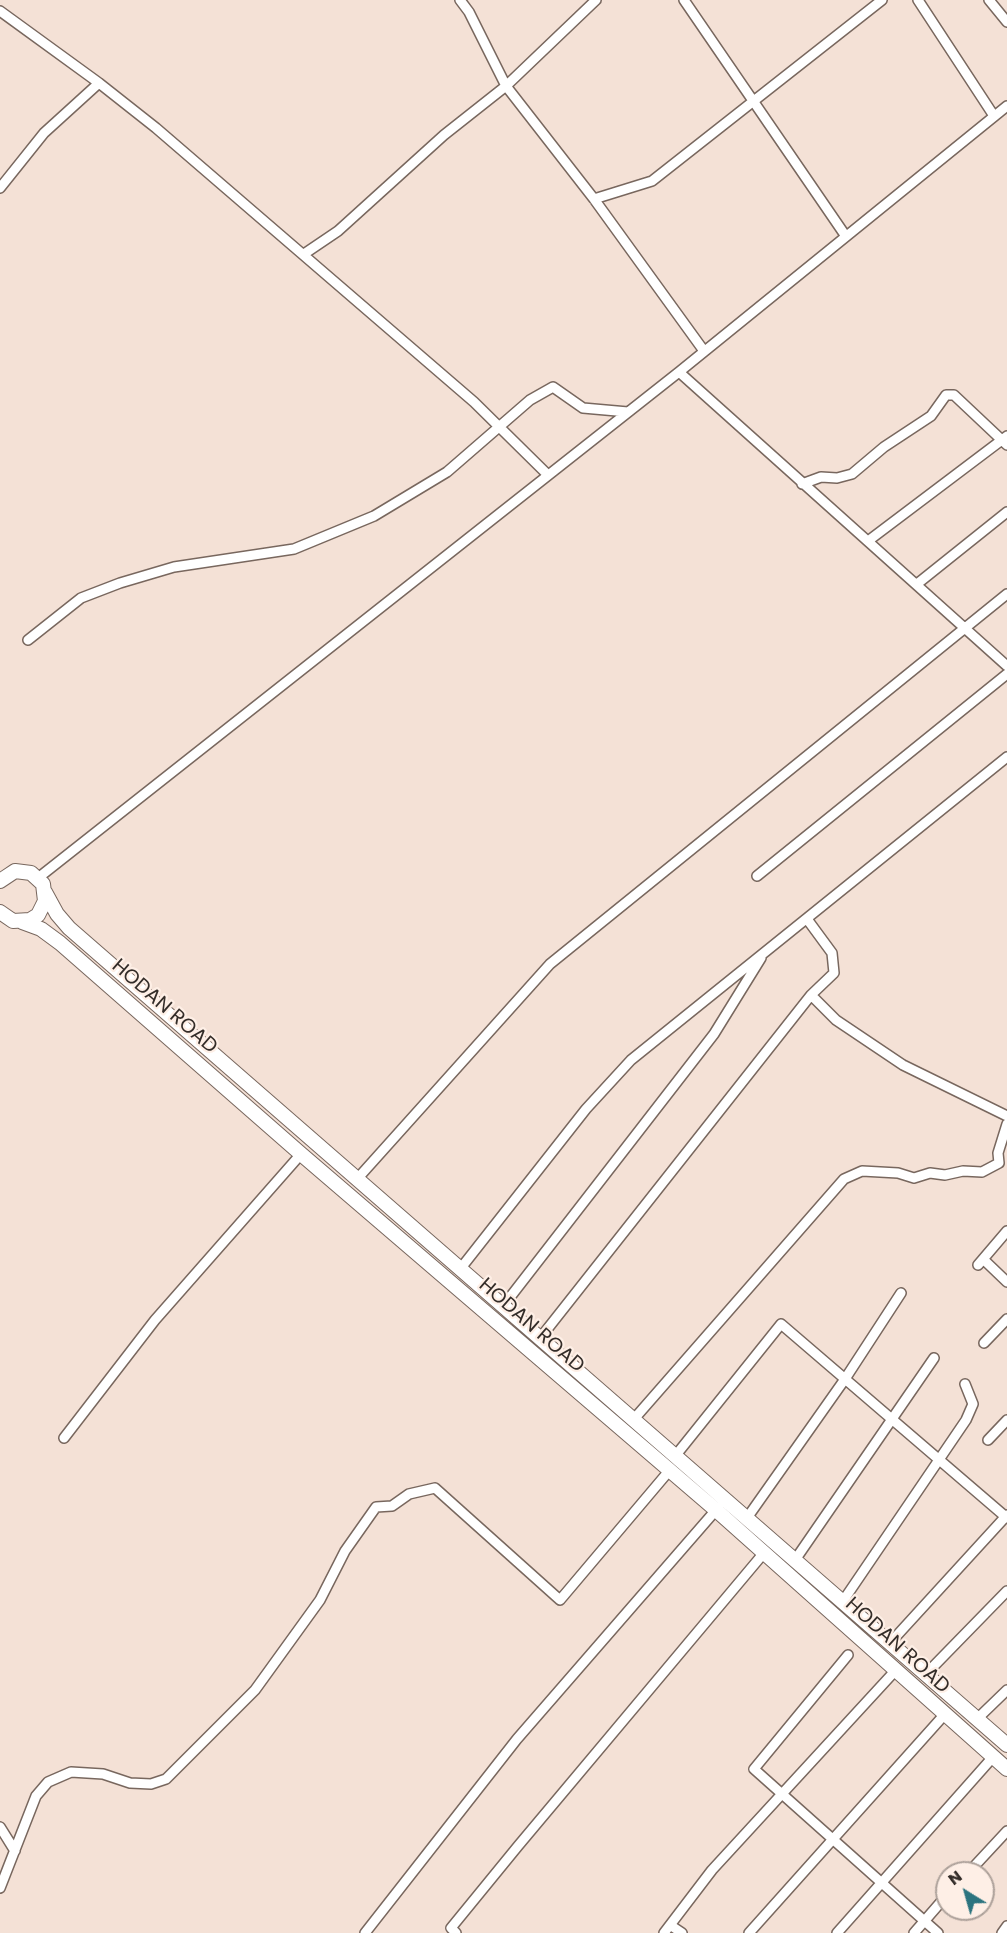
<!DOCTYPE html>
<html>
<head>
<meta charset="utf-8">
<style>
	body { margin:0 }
	#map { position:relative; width:1007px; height:1933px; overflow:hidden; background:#f4e1d6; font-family:Poppins,sans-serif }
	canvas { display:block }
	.north { position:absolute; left:935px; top:1861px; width:60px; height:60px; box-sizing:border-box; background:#feefe6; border:2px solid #ada19a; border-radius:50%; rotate:323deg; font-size:16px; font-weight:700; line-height:24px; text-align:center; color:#342d29 }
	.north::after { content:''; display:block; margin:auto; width:21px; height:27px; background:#2c747f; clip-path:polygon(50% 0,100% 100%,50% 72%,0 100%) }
</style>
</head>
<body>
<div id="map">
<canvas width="1007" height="1933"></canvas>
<div class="north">N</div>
</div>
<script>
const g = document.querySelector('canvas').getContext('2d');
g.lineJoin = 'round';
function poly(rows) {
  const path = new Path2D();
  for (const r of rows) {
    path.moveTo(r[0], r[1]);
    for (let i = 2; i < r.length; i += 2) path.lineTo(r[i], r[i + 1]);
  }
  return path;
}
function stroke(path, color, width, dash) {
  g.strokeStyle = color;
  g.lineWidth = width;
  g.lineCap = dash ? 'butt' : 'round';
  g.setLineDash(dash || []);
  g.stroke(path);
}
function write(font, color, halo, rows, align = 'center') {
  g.font = font + ' Poppins,sans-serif';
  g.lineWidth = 4.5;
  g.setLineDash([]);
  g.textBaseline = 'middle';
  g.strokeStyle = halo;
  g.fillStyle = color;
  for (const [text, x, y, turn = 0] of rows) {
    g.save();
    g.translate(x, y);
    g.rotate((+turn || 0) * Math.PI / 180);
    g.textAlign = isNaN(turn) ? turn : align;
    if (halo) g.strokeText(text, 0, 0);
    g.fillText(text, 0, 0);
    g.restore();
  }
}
const street = poly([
	[460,0,469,12,506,86,594,199,704,351],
	[684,0,845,235],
	[918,0,994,116],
	[989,0,1007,22],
	[0,11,99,83],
	[0,188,44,133,99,83,156,128,474,402,548,475],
	[594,199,652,181,882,0],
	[304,254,338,231,444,135,506,86,596,0],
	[679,372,1007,666],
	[802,484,821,477,837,478,852,474,884,447,931,416,946,395,954,395,1007,445],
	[868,541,1007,436],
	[917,584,1007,512],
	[28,640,81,598,120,583,174,567,294,549,374,516,447,472,530,400,553,387,583,408,628,412],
	[757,876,1007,674],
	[38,878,679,372,1007,106],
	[811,995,836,1020,903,1065,1007,1116],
	[358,1178,550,964,1007,594],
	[983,1259,1007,1282],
	[978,1265,1007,1231],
	[461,1268,586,1109,631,1060,1007,757],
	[504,1305,714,1034,761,958],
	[541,1337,811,995,834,973,832,953,807,919],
	[984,1343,1007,1319],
	[634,1419,844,1179,862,1171,898,1173,914,1178,930,1173,945,1175,963,1171,982,1172,999,1163,998,1153,1007,1124],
	[64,1438,155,1320,301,1154],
	[988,1440,1007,1420],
	[676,1455,781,1324,1007,1518],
	[747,1518,845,1379,901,1293],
	[795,1560,934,1358],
	[843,1601,966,1420,973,1404,965,1384],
	[890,1643,1007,1515],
	[848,1655,754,1769,938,1933],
	[926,1674,1007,1591],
	[977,1719,1007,1690],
	[0,1827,15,1851],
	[968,1873,1007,1831],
	[0,1888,36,1796,48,1782,71,1772,103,1774,130,1783,151,1784,166,1779,255,1690,320,1600,345,1551,376,1507,392,1506,409,1494,435,1488,560,1600,669,1471],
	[670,1925,682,1933],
	[365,1933,517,1739,716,1510],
	[456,1933,451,1928,518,1846,763,1554],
	[664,1933,712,1870,895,1671],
	[749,1933,945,1714],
	[837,1933,993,1757],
	[914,1933,947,1895],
	[1002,1933,1007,1926]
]);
const secondary = poly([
	[0,881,15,871,31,873,43,884,45,901,38,915,30,920,13,921,0,912],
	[45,892,57,914,69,928,1007,1745],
	[22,922,41,929,60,943,301,1154,716,1510,1007,1769]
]);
stroke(street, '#78675e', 12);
stroke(secondary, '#78675e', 16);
stroke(street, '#fff', 9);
stroke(secondary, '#fff', 14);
write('20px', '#342d29', '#feefe6', [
	["HODAN ROAD",164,1007,41],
	["HODAN ROAD",531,1326,41],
	["HODAN ROAD",897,1646,42]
]);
</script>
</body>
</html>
